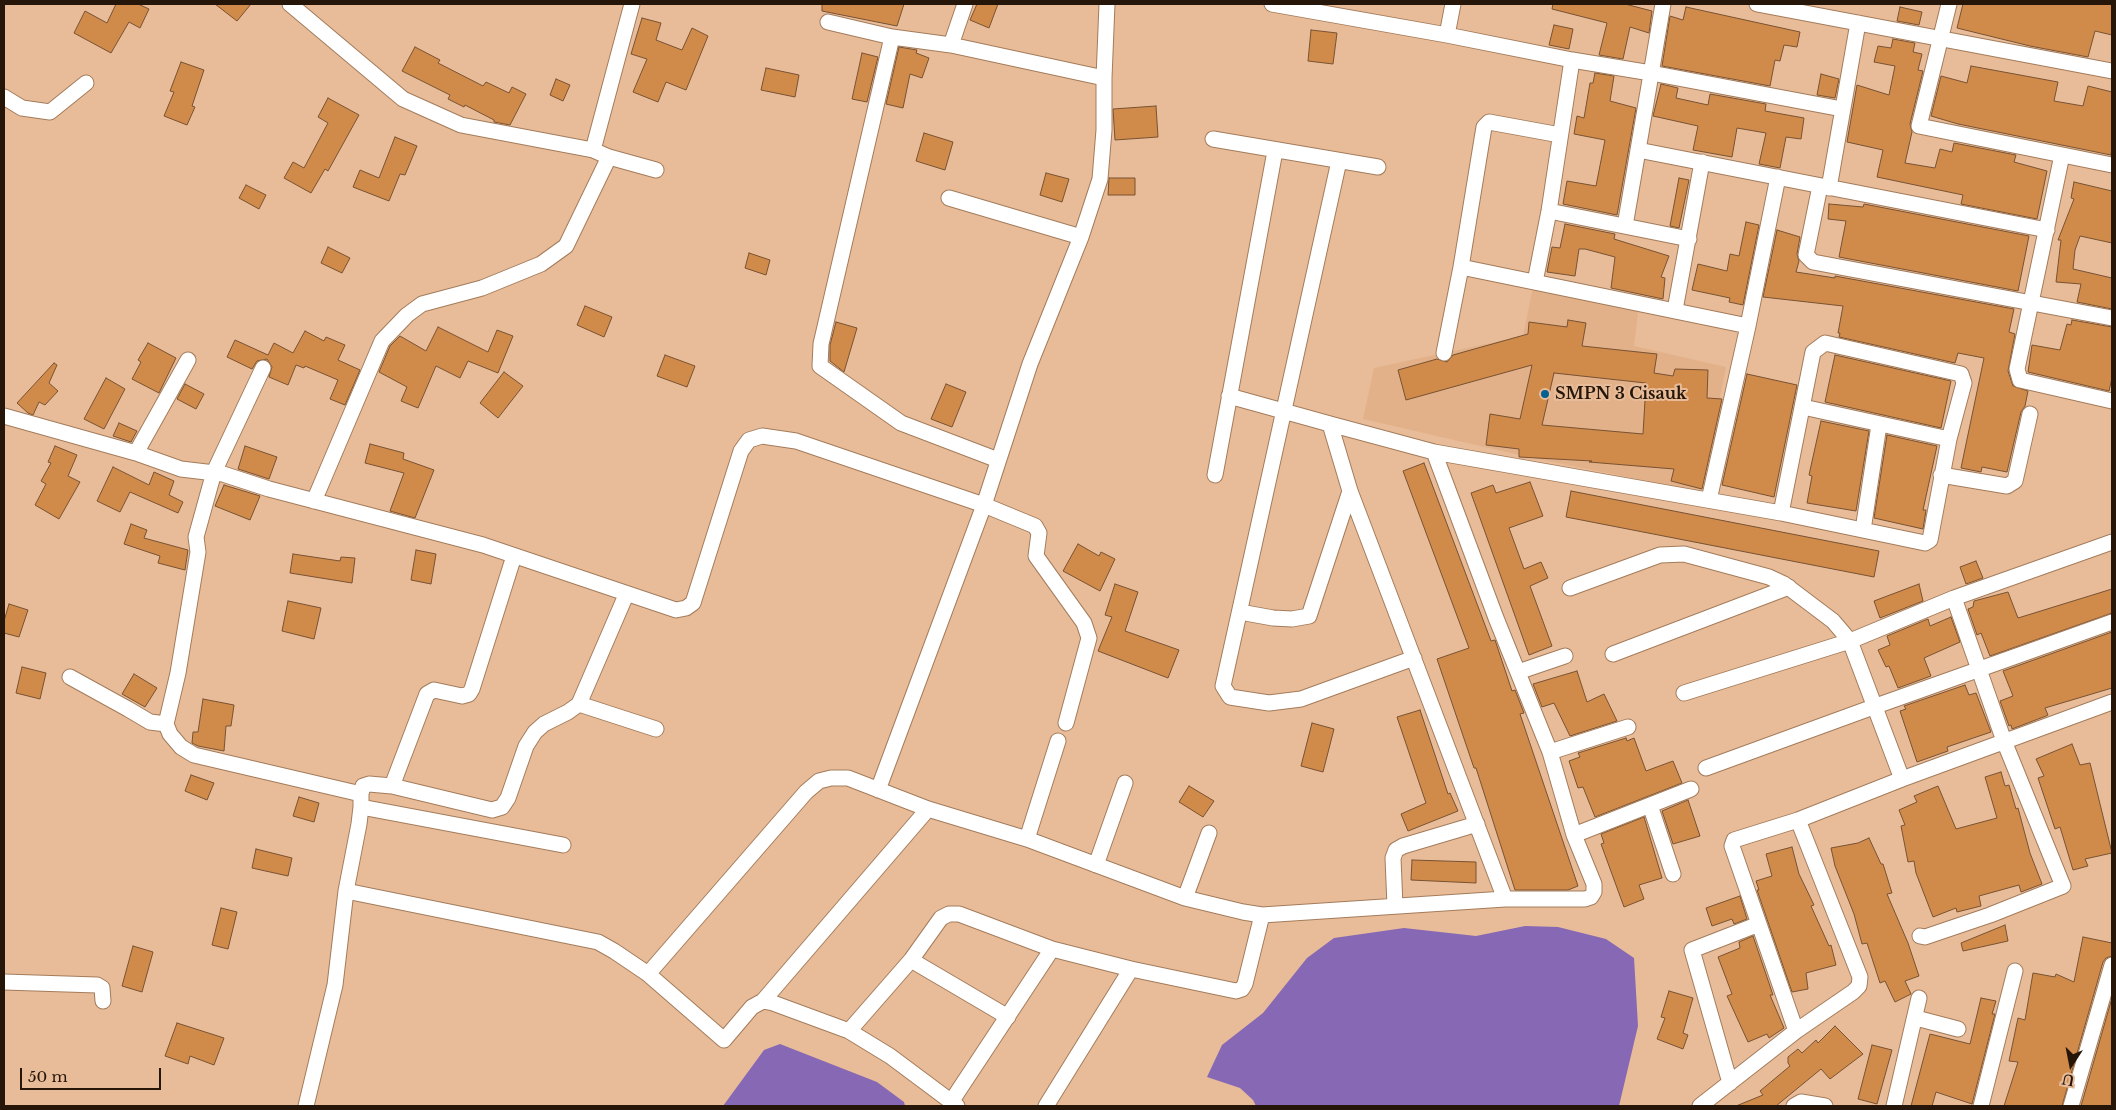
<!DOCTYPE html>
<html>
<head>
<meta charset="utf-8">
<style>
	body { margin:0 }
	#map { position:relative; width:2116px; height:1110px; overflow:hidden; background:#e8bc99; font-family:"Libre Baskerville",serif }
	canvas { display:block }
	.frame { position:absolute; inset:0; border:5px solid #261609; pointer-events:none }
	.north { position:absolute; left:2046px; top:1040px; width:50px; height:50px; -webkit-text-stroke:4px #e8bc99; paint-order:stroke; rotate:191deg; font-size:14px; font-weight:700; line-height:20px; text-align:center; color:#261609 }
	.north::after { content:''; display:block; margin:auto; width:18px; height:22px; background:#261609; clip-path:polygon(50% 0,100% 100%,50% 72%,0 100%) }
	.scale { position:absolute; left:20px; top:1068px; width:141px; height:22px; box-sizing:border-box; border:2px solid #261609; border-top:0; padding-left:6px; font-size:15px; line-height:18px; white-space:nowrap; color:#261609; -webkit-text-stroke:4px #e8bc99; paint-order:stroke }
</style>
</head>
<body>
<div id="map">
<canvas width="2116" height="1110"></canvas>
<div class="frame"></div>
<div class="north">U</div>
<div class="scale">50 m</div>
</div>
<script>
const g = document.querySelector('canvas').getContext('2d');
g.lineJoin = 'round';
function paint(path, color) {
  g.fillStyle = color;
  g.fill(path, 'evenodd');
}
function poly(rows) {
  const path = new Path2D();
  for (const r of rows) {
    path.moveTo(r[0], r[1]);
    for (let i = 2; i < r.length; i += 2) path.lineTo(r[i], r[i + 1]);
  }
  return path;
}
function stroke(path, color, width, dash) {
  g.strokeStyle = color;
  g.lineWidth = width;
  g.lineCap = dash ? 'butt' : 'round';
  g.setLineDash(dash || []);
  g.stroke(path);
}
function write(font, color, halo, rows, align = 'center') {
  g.font = font + ' "Libre Baskerville",serif';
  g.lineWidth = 4;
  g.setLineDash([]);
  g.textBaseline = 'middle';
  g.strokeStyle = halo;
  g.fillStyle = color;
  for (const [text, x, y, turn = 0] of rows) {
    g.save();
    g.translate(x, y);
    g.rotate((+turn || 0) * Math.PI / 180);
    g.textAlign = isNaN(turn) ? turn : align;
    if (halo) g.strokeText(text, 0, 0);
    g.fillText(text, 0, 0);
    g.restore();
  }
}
paint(poly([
	[1533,287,1639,305,1634,346,1726,367,1701,492,1528,457,1363,419,1374,368,1523,336]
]), '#e2b189');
paint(poly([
	[1525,926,1558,927,1606,939,1634,958,1638,1026,1619,1106,1256,1106,1253,1100,1240,1088,1207,1077,1222,1045,1263,1013,1307,958,1334,938,1404,928,1476,936],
	[780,1044,877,1082,904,1102,905,1106,723,1106,764,1050]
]), '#8668b4');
const building = poly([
	[116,4,138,4,149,9,140,28,129,22,111,53,74,33,85,11,107,23,116,4],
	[215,4,251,4,237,21,215,4],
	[822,4,904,4,897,26,822,11,822,4],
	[977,4,998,4,989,28,970,20,977,4],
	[1553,4,1625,4,1652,11,1649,33,1630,27,1623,59,1599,55,1607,23,1552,9,1553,4],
	[1963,4,2112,4,2112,35,2095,31,2088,57,2030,46,1957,28,1963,4],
	[1686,7,1800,32,1797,47,1784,45,1780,61,1775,60,1770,86,1662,66,1670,16,1683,20,1686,7],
	[1900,7,1922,12,1919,25,1897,21,1900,7],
	[642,18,661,23,656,40,682,50,692,28,708,36,686,90,666,82,658,102,633,92,647,59,631,54,642,18],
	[1554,25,1573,29,1569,49,1549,45,1554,25],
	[1311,30,1337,33,1333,64,1308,61,1311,30],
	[1893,39,1915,43,1913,52,1922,54,1918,70,1923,71,1910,124,1912,132,1905,163,1935,168,1940,149,1952,152,1954,143,2016,155,2014,162,2047,171,2037,219,1961,204,1963,195,1877,177,1883,150,1847,142,1857,85,1889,95,1895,66,1874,62,1878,46,1891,48,1893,39],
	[415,47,440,60,438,63,483,86,486,82,509,93,512,87,526,94,510,125,494,122,494,120,465,105,464,107,448,99,450,95,402,71,415,47],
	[899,47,917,50,916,53,929,58,922,78,910,74,903,108,886,104,899,47],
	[862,53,878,57,867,102,852,99,862,53],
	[181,62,204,70,192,106,195,107,187,125,164,116,174,92,170,91,181,62],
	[1971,66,2058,82,2054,101,2083,106,2088,86,2112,92,2112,148,2111,155,1958,124,1931,116,1941,76,1967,83,1971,66],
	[766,68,799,75,795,97,761,90,766,68],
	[1595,73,1614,76,1610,101,1636,108,1617,215,1563,204,1567,181,1596,186,1605,140,1574,134,1577,116,1584,118,1590,83,1593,83,1595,73],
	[1821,74,1839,79,1835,98,1817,95,1821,74],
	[556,79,570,85,563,101,550,95,556,79],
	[1661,84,1678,88,1676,98,1708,105,1710,94,1766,104,1765,111,1804,118,1801,139,1786,137,1780,168,1759,164,1766,133,1737,128,1732,157,1693,150,1698,126,1653,116,1661,84],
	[328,98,359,115,328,171,325,169,311,193,284,178,293,162,304,168,328,123,318,117,328,98],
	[1156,106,1158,137,1115,140,1113,109,1156,106],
	[924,133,953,142,945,170,916,161,924,133],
	[395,137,417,146,405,175,400,174,389,201,353,187,360,170,379,178,395,137],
	[1046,173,1069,179,1062,202,1040,195,1046,173],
	[1109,178,1135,178,1135,195,1108,195,1109,178],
	[1679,178,1689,180,1679,228,1670,226,1679,178],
	[2074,182,2112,191,2112,243,2080,236,2075,250,2073,269,2112,278,2112,309,2077,302,2081,284,2056,282,2061,240,2058,240,2074,199,2071,198,2074,182],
	[246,185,266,195,259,209,239,198,246,185],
	[1829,204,1863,207,1864,204,2029,236,2018,291,1839,257,1846,221,1828,219,1829,204],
	[1746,222,1759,225,1743,305,1729,302,1730,298,1692,290,1698,264,1727,271,1730,254,1739,256,1746,222],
	[1565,224,1615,234,1614,239,1669,256,1661,277,1665,278,1663,299,1611,288,1615,257,1585,249,1579,249,1575,276,1547,272,1552,247,1560,248,1565,224],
	[1777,230,1800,237,1797,254,1799,261,1796,272,1835,278,1835,276,2014,309,2009,332,2015,334,2008,371,2013,386,2028,391,2025,406,2021,412,2007,472,1982,467,1981,472,1961,468,1984,358,1958,353,1955,363,1839,337,1840,333,1838,333,1843,306,1763,297,1777,230],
	[328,247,350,258,342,273,321,263,328,247],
	[749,253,770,260,766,275,745,268,749,253],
	[585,306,612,317,604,337,577,325,585,306],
	[1568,320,1586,323,1582,346,1657,354,1654,373,1673,376,1675,369,1708,370,1707,398,1722,399,1702,489,1671,481,1674,469,1589,462,1592,461,1519,457,1519,449,1486,445,1490,414,1520,419,1532,365,1406,400,1398,370,1437,359,1447,362,1453,355,1528,334,1529,322,1567,327,1568,320],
	[1554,373,1646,383,1643,434,1542,425,1554,373],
	[2072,320,2112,327,2112,378,2109,391,2028,372,2032,345,2060,350,2067,324,2071,325,2072,320],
	[836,322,857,328,844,372,830,361,830,345,836,322],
	[438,327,488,352,497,330,513,336,498,373,468,361,460,378,436,366,418,408,401,401,407,387,379,372,390,346,400,336,426,351,438,327],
	[305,331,324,341,326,337,345,345,338,360,360,370,345,405,330,399,338,380,305,366,304,368,296,365,288,385,269,377,272,367,267,359,257,361,252,369,227,357,235,340,268,355,274,343,293,353,305,331],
	[148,343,176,358,159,393,132,379,141,362,138,360,148,343],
	[665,355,695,366,687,387,657,376,665,355],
	[1835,355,1951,381,1941,428,1825,402,1835,355],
	[54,363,57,365,49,383,58,391,45,405,39,402,33,415,28,413,17,403,54,363],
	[504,372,523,386,498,418,480,403,504,372],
	[1747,374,1797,385,1774,497,1722,485,1747,374],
	[106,378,125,389,104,429,84,419,106,378],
	[185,384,204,394,196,409,177,399,185,384],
	[946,384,966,392,952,427,931,419,946,384],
	[1821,421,1869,431,1856,511,1807,503,1812,476,1809,475,1821,421],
	[119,423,137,431,131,442,113,436,119,423],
	[1887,435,1937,446,1923,510,1926,510,1923,529,1874,518,1887,435],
	[370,444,404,453,403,459,434,470,415,518,390,511,404,473,365,463,370,444],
	[55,446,77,455,68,476,80,482,59,519,35,505,46,484,41,481,51,463,48,462,55,446],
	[245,446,277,457,269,479,238,469,245,446],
	[1424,463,1491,641,1495,640,1512,691,1515,690,1524,713,1520,714,1578,886,1568,890,1515,890,1476,768,1474,768,1437,659,1469,648,1403,471,1424,463],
	[113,467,149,485,154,472,174,481,169,495,183,502,178,513,130,492,120,512,97,501,113,467],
	[1530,482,1543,516,1509,528,1524,569,1541,562,1548,578,1530,586,1552,646,1529,655,1471,493,1493,485,1496,493,1530,482],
	[224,485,260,496,250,520,215,506,224,485],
	[1571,491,1879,551,1874,577,1566,517,1571,491],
	[131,524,147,530,144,538,188,550,185,570,158,563,160,556,124,544,131,524],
	[1078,544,1099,556,1101,552,1115,559,1100,591,1063,571,1078,544],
	[416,550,436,554,431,584,411,580,416,550],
	[293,554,340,561,341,557,355,558,352,583,290,573,293,554],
	[1976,561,1983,578,1966,584,1960,567,1976,561],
	[1115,584,1138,592,1125,631,1179,650,1168,678,1098,651,1112,617,1105,615,1115,584],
	[1919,584,1923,601,1880,618,1874,601,1919,584],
	[2112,589,2112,613,1990,656,1981,633,1977,635,1968,609,1973,607,1974,601,2008,592,2018,618,2112,589],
	[288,601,321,608,314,639,282,631,288,601],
	[9,604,28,610,19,637,4,633,4,621,9,604],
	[1951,617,1960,642,1924,658,1931,676,1898,688,1889,666,1886,667,1878,650,1890,645,1887,636,1928,619,1930,626,1951,617],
	[2112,632,2112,688,2045,708,2048,715,2046,716,2012,729,2011,725,2009,726,2000,701,2013,696,2003,671,2112,632],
	[22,667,46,673,40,699,16,693,22,667],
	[1577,671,1587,702,1604,694,1617,721,1570,736,1554,703,1542,707,1533,684,1577,671],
	[134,674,157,688,145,707,122,694,134,674],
	[1965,685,1969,695,1976,693,1991,732,1947,747,1948,751,1917,762,1900,711,1906,709,1904,706,1965,685],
	[203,699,234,705,231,726,226,726,224,751,198,746,192,743,193,732,198,732,203,699],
	[1420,710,1448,794,1450,793,1458,811,1408,831,1401,814,1426,803,1397,717,1420,710],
	[1312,723,1334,729,1323,772,1301,766,1312,723],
	[1626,738,1627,741,1634,738,1646,771,1673,761,1682,783,1595,817,1583,787,1578,788,1569,761,1580,757,1578,753,1626,738],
	[2072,744,2080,765,2090,763,2112,853,2085,859,2088,866,2073,870,2060,827,2055,829,2038,778,2044,776,2036,759,2072,744],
	[2001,772,2005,786,2009,785,2016,809,2018,808,2030,853,2042,884,2021,892,2019,885,1979,896,1981,906,1957,912,1956,908,1933,917,1916,873,1914,861,1908,862,1901,826,1905,825,1899,810,1917,802,1914,796,1938,786,1956,829,1997,818,1985,777,2001,772],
	[191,775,214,783,207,800,185,791,191,775],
	[1189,786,1214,801,1203,817,1179,802,1189,786],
	[299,797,319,803,314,822,293,816,299,797],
	[1688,800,1700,836,1673,844,1662,811,1688,800],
	[1644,817,1662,878,1639,885,1644,899,1624,907,1601,844,1604,843,1601,834,1644,817],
	[1869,838,1881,864,1883,864,1892,893,1887,894,1908,943,1919,976,1905,981,1911,994,1895,1002,1885,981,1880,983,1867,943,1862,944,1854,914,1835,866,1831,848,1858,843,1869,838],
	[1792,847,1799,874,1814,905,1811,906,1829,946,1831,945,1836,965,1806,973,1808,989,1792,992,1757,890,1759,890,1756,881,1772,876,1766,854,1792,847],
	[256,849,292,858,288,876,252,868,256,849],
	[1412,860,1476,862,1476,883,1411,880,1412,860],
	[1740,896,1747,919,1734,924,1732,919,1712,926,1706,908,1740,896],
	[221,908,237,912,228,949,212,945,221,908],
	[2005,925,2008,941,1963,951,1961,943,2005,925],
	[1753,936,1773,995,1770,995,1784,1028,1769,1038,1767,1034,1748,1042,1727,996,1732,994,1718,957,1740,948,1739,942,1753,936],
	[2083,937,2112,943,2112,956,2106,958,2103,962,2062,1106,2004,1106,2018,1062,2009,1061,2018,1018,2025,1020,2033,973,2055,977,2056,974,2074,982,2083,937],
	[133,946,153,952,142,992,122,986,133,946],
	[1669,991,1693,998,1683,1033,1688,1035,1683,1049,1657,1039,1665,1018,1661,1017,1669,991],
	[1981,998,1996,1001,1992,1014,1995,1014,1972,1104,1936,1092,1932,1106,1911,1106,1930,1034,1970,1044,1981,998],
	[2112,998,2112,1106,2081,1106,2112,998],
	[177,1023,224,1038,214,1065,190,1056,188,1064,165,1056,177,1023],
	[1835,1026,1863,1054,1830,1079,1821,1069,1776,1106,1736,1106,1763,1095,1760,1091,1790,1066,1788,1063,1788,1057,1798,1049,1802,1053,1816,1040,1818,1043,1835,1026],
	[1872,1045,1892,1050,1877,1104,1858,1099,1872,1045]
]);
paint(building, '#d08a4a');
stroke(building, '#785232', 1);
const minor = poly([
	[290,4,403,99,461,125,593,150,609,157,656,170],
	[1272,4,1447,35,1572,60,1651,73,1842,109],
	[1757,4,2112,71],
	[1949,4,1919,126,2112,165],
	[828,22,892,37,951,45,1104,78],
	[1447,35,1453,4],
	[892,37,821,344,820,366,901,423,998,460],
	[951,45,965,4],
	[4,97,22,108,50,112,86,83],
	[1213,139,1378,167],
	[593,150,632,4],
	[1638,150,2047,230],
	[2062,155,2017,369,2020,380,2112,401],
	[1339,161,1223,686,1230,697,1269,703,1301,699,1414,658],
	[1820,186,1806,255,1813,262,2112,318],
	[1829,188,1858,23],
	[949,198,1081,237],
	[1549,211,1689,239],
	[1625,226,1663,4],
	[1461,267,1748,326],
	[1535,282,1549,211,1572,60],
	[1675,310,1702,162],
	[1444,353,1461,267,1484,127,1489,122,1560,135],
	[1229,396,1330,424,1350,491,1505,899],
	[1803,407,1949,439],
	[4,416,136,453,181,469,223,474,269,489,483,545,676,610,686,608,693,603,741,451,749,440,762,436,796,441,984,505,1035,526,1039,533,1036,556,1084,623,1089,638,1066,723],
	[1330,424,1434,452,1781,513,1925,543,1930,540,1949,439,1964,383,1961,374,1825,343,1813,352,1781,513],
	[136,453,188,360],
	[1215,475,1275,151],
	[1941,475,2007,486,2015,481,2030,414],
	[1709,500,1748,326,1778,177],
	[314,501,382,341,407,315,422,304,482,288,541,264,566,246,609,157],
	[1863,530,1879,425],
	[1570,588,1660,555,1684,554,1769,577,1784,584,1833,621,1850,641,1684,693],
	[1240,612,1273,618,1292,619,1309,616,1350,491],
	[1613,654,1789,587],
	[1518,672,1565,656],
	[70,677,128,709,150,722,166,724,178,673,198,552,196,537,214,472,263,368],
	[579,704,656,729],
	[166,724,170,734,181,747,194,755,361,794],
	[1550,752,1628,727],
	[1706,768,1876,706,2112,622],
	[1902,779,1850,641,1954,598,2112,542],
	[392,786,427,694,434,690,462,696,469,694,472,689,514,556],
	[878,790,984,505,1030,364,1081,237,1100,179,1104,130,1104,78,1107,4],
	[1650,805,1673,874],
	[361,807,563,845],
	[1574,835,1691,789],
	[1027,839,1058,741],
	[1096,865,1125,783],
	[346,891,598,942,614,951,648,974,724,1040,752,1007,763,1001,773,1003,849,1031,890,1056,957,1106],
	[1185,898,1209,833],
	[1395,906,1393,858,1396,850,1403,846,1477,824],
	[1920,936,1925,937,1990,915,2063,886,2004,741,1954,598],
	[911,960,1008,1017],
	[648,974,806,792,819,781,831,778,848,778,928,809,1027,839,1185,898,1243,912,1262,915,1505,899,1585,899,1591,897,1594,892,1594,884,1574,835,1550,752,1496,618,1434,452],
	[4,982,97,985,102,988,103,1001],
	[763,1001,928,809],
	[1916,1018,1958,1029],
	[849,1031,911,960,941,918,949,914,959,914,1052,949,1131,969,1236,991,1242,989,1245,984,1262,915],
	[1796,1031,1732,846,1734,840,1798,820,1902,779,2112,702],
	[1730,1083,1692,950,1759,924],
	[951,1102,1052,949],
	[306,1106,335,985,346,891,359,824,361,807,361,794,363,786,369,784,392,786,492,810,502,807,508,798,526,746,535,732,544,724,568,712,579,704,626,595],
	[1046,1106,1131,969],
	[1700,1106,1796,1031,1853,992,1859,986,1860,977,1798,820],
	[1794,1106,1801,1102,1825,1106],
	[1894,1106,1919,998],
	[1981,1106,2015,971],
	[2071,1106,2112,965]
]);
stroke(minor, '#a47c5b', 17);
stroke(minor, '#fff', 15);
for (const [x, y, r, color] of [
	[1545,394,5,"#066192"]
]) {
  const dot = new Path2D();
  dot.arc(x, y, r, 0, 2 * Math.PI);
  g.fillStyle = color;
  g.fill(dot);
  stroke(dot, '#e8bc99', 2);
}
write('bold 16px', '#261609', '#e8bc99', [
	["SMPN 3 Cisauk",1555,394]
], 'left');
</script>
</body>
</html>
